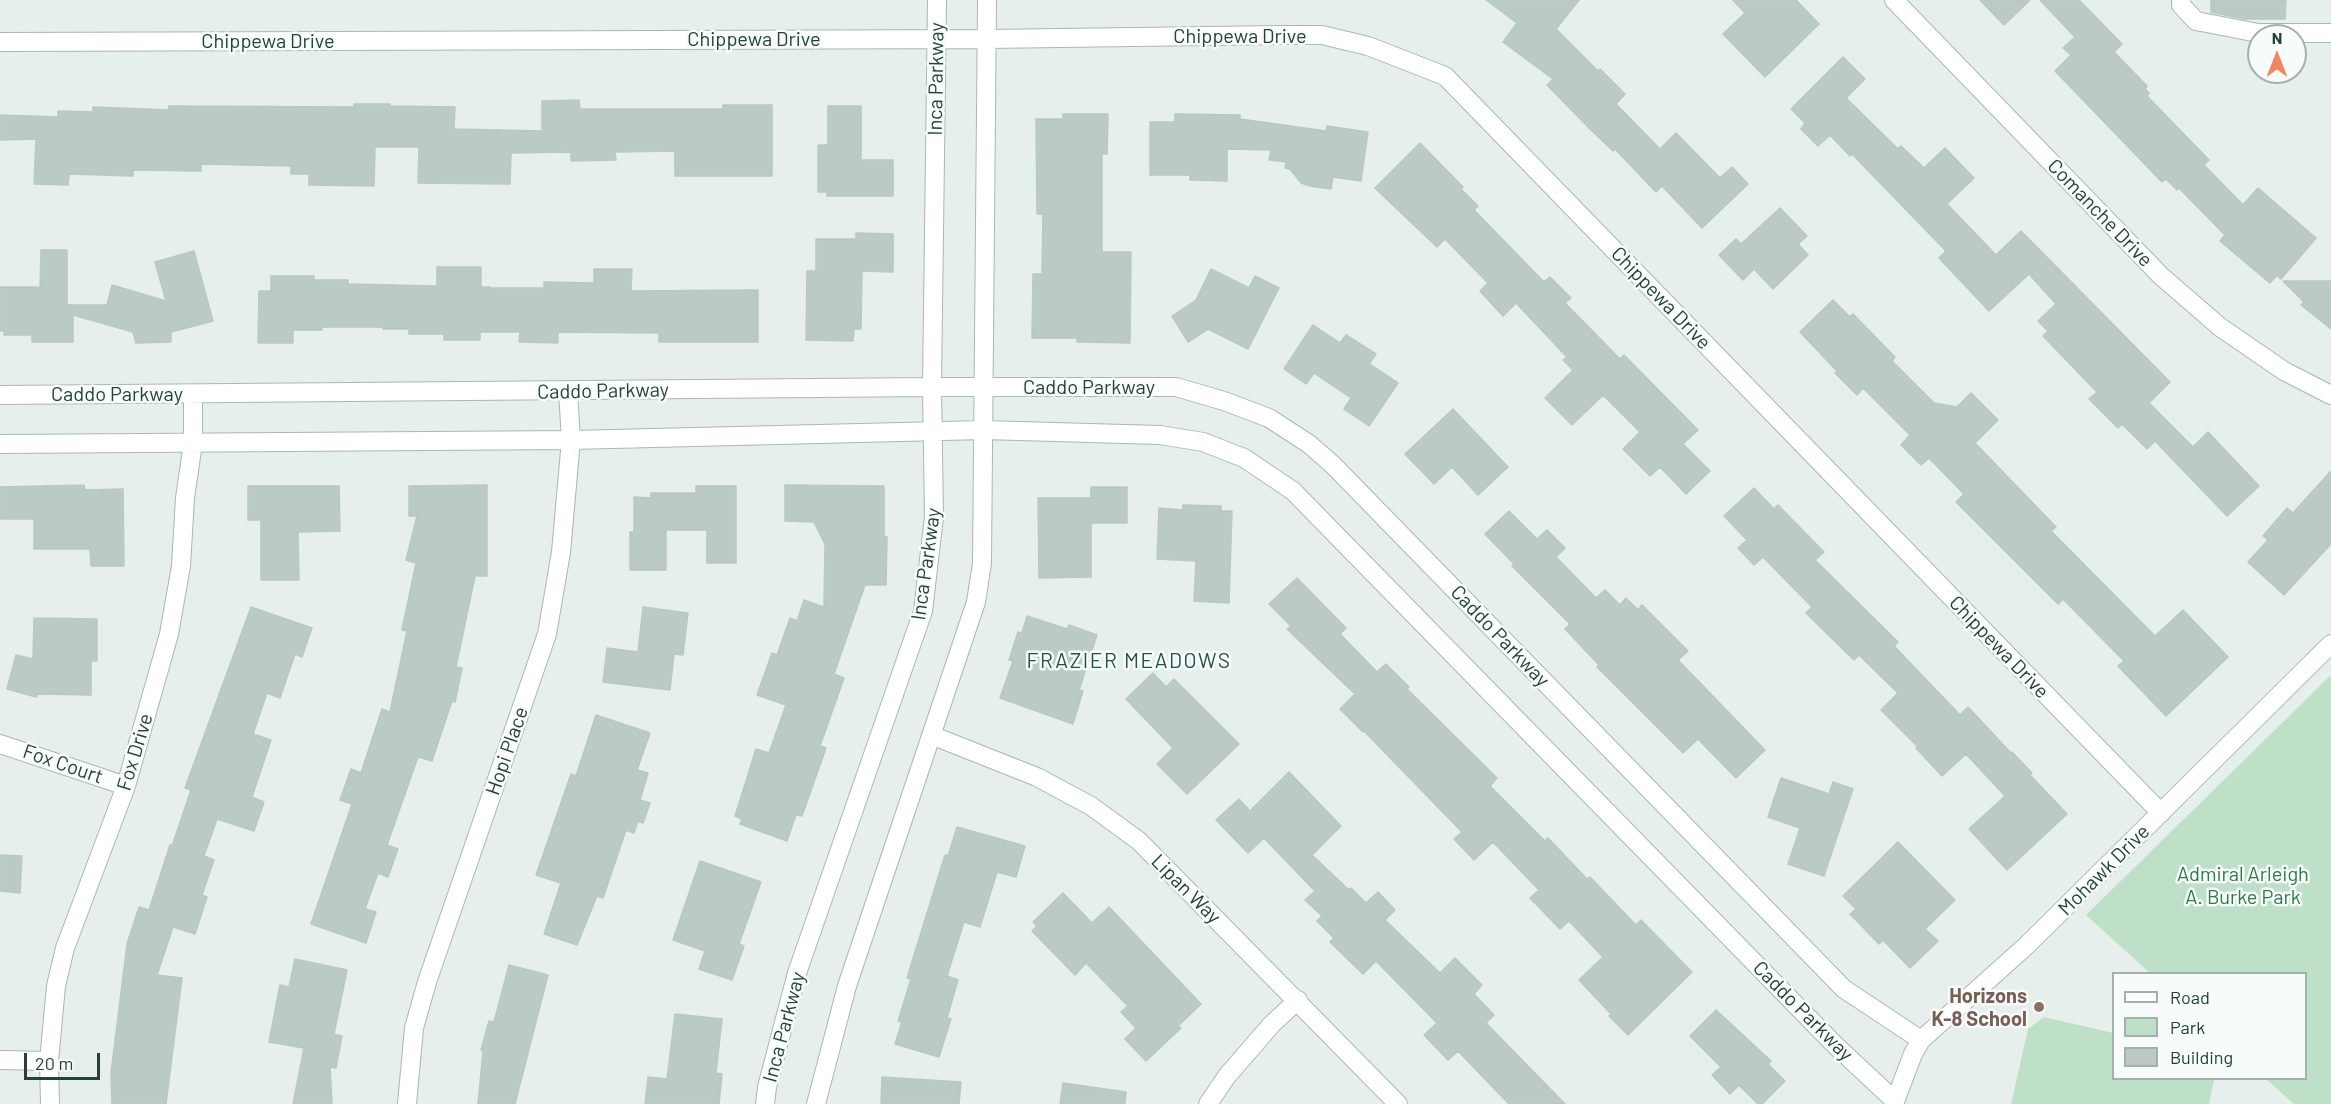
<!DOCTYPE html>
<html>
<head>
<meta charset="utf-8">
<style>
	body { margin:0 }
	#map { position:relative; width:2331px; height:1104px; overflow:hidden; background:#e6efeb; font-family:Barlow,sans-serif }
	canvas { display:block }
	.legend { position:absolute; left:2112px; top:972px; width:195px; height:108px; box-sizing:border-box; background:#f7fbf9; border:2px solid #a3b1ad; margin:0; padding:8px 10px; list-style:none; font-size:18px; color:#24423a }
	.legend li { display:flex; align-items:center; gap:12px; height:30px }
	.legend b { width:30px; border:2px solid #a3b1ad }
	.north { position:absolute; left:2247px; top:24px; width:60px; height:60px; box-sizing:border-box; background:#f7fbf9; border:2px solid #a3b1ad; border-radius:50%; rotate:0deg; font-size:16px; font-weight:700; line-height:24px; text-align:center; color:#24423a }
	.north::after { content:''; display:block; margin:auto; width:21px; height:27px; background:#f4845f; clip-path:polygon(50% 0,100% 100%,50% 72%,0 100%) }
	.scale { position:absolute; left:24px; top:1053px; width:76px; height:27px; box-sizing:border-box; border:3px solid #24423a; border-top:0; padding-left:8px; font-size:18px; line-height:21px; white-space:nowrap; color:#24423a; -webkit-text-stroke:4px #f7fbf9; paint-order:stroke }
</style>
</head>
<body>
<div id="map">
<canvas width="2331" height="1104"></canvas>
<ul class="legend">
<li><b style="height:8px;background:#fff"></b>Road</li>
<li><b style="height:16px;background:#bfe0c8"></b>Park</li>
<li><b style="height:16px;background:#bbcac4"></b>Building</li>
</ul>
<div class="north">N</div>
<div class="scale">20 m</div>
</div>
<script>
const g = document.querySelector('canvas').getContext('2d');
g.lineJoin = 'round';
function paint(path, color) {
  g.fillStyle = color;
  g.fill(path, 'evenodd');
}
function poly(rows) {
  const path = new Path2D();
  for (const r of rows) {
    path.moveTo(r[0], r[1]);
    for (let i = 2; i < r.length; i += 2) path.lineTo(r[i], r[i + 1]);
  }
  return path;
}
function stroke(path, color, width, dash) {
  g.strokeStyle = color;
  g.lineWidth = width;
  g.lineCap = dash ? 'butt' : 'round';
  g.setLineDash(dash || []);
  g.stroke(path);
}
function write(font, color, halo, rows, align = 'center') {
  g.font = font + ' Barlow,sans-serif';
  g.lineWidth = 5;
  g.setLineDash([]);
  g.textBaseline = 'middle';
  g.strokeStyle = halo;
  g.fillStyle = color;
  for (const [text, x, y, turn = 0] of rows) {
    g.save();
    g.translate(x, y);
    g.rotate((+turn || 0) * Math.PI / 180);
    g.textAlign = isNaN(turn) ? turn : align;
    if (halo) g.strokeText(text, 0, 0);
    g.fillText(text, 0, 0);
    g.restore();
  }
}
paint(poly([
	[2331,675,2331,1104,2294,1104,2266,1079,2306,1078,2306,974,2150,973,2086,915],
	[2044,1017,2113,1033,2114,1078,2214,1079,2209,1104,2011,1104,2028,1029]
]), '#bfe0c8');
const building = poly([
	[1486,0,1579,0,1556,29,1598,71,1600,69,1625,94,1616,104,1660,149,1676,133,1720,178,1732,167,1748,184,1702,228,1662,186,1656,192,1615,149,1613,151,1589,128,1547,85,1553,79,1503,42,1517,23,1486,0],
	[1733,0,1796,0,1819,24,1765,77,1723,34,1745,13,1733,0],
	[1980,0,2030,0,2004,25,1980,0],
	[2040,0,2079,0,2122,44,2114,52,2147,86,2145,89,2149,93,2147,96,2209,160,2204,165,2243,205,2258,188,2316,238,2281,279,2277,275,2270,283,2220,241,2225,235,2179,188,2177,190,2166,179,2162,182,2055,71,2071,55,2063,48,2075,37,2040,0],
	[2211,0,2286,0,2285,19,2244,19,2211,12,2211,0],
	[1843,57,1865,79,1846,98,1898,149,1901,146,1924,168,1945,148,1974,178,1947,204,1996,255,2021,231,2170,382,2149,403,2193,447,2208,432,2259,486,2227,516,2155,441,2147,449,2122,424,2118,428,2089,399,2097,392,2043,336,2048,331,2038,321,2056,304,2029,274,1989,311,1939,258,1946,251,1852,154,1850,156,1830,135,1818,146,1801,129,1805,123,1791,109,1843,57],
	[579,100,580,109,723,109,723,105,772,105,772,176,675,176,675,151,615,152,616,160,571,161,571,152,511,153,510,184,418,183,419,147,375,147,374,186,309,185,309,174,291,174,291,166,201,164,201,171,133,170,133,176,69,174,68,185,34,184,36,139,0,140,0,115,58,117,58,111,93,112,93,107,169,110,169,106,354,107,354,104,390,104,390,106,455,107,454,129,542,131,542,101,579,100],
	[828,106,861,106,861,160,893,160,893,196,827,196,827,192,818,192,818,145,828,145,828,106],
	[1063,114,1108,114,1107,154,1102,154,1102,252,1131,252,1130,343,1077,342,1077,338,1032,338,1033,274,1042,274,1043,214,1037,214,1036,119,1063,119,1063,114],
	[1175,114,1240,115,1240,119,1326,131,1327,126,1368,132,1361,181,1333,177,1331,189,1310,186,1301,183,1290,169,1285,168,1286,162,1269,160,1271,150,1227,149,1227,181,1190,180,1190,175,1150,175,1150,122,1175,122,1175,114],
	[1420,143,1463,187,1461,189,1478,206,1474,210,1544,282,1550,277,1571,298,1565,303,1620,359,1624,355,1698,430,1683,444,1710,471,1686,494,1660,467,1650,476,1623,449,1640,432,1603,395,1572,425,1545,398,1573,370,1563,360,1567,357,1516,303,1503,316,1480,291,1488,283,1445,239,1437,247,1375,188,1420,143],
	[1780,208,1807,236,1798,244,1808,255,1773,289,1754,269,1743,280,1719,255,1736,239,1741,244,1780,208],
	[856,233,893,234,893,272,862,271,861,329,854,329,853,341,806,340,807,271,816,271,816,239,856,239,856,233],
	[41,250,67,250,67,305,107,305,112,285,166,301,155,262,194,251,213,321,171,332,171,342,136,343,133,332,73,315,73,342,32,342,32,335,4,335,4,331,0,331,0,287,40,287,41,250],
	[437,267,481,267,481,287,490,287,490,288,544,288,544,282,594,283,594,269,632,269,631,291,758,290,758,342,659,342,659,333,558,332,558,343,519,342,520,332,480,332,480,340,444,340,444,334,409,334,409,329,383,329,383,327,322,327,322,330,293,330,293,343,258,343,259,291,271,291,271,276,314,276,314,280,348,280,348,284,437,286,437,267],
	[1211,269,1249,288,1255,276,1279,288,1248,349,1208,329,1188,342,1172,316,1196,300,1211,269],
	[2283,281,2331,281,2331,329,2301,305,2304,302,2283,281],
	[1833,300,1850,317,1853,314,1895,357,1892,361,1934,403,1957,407,1971,393,1998,420,1975,443,2056,527,2051,531,2155,636,2183,610,2228,657,2166,716,2118,666,2124,661,2063,599,2058,604,1956,502,1964,494,1929,458,1921,465,1901,445,1910,435,1863,388,1857,395,1835,373,1837,371,1800,332,1833,300],
	[1313,325,1340,343,1346,335,1376,354,1369,364,1398,383,1369,426,1344,409,1351,398,1314,373,1306,384,1284,369,1313,325],
	[1453,409,1508,467,1478,495,1452,467,1434,484,1405,454,1453,409],
	[2331,471,2331,544,2284,595,2248,562,2268,540,2263,536,2287,508,2293,513,2331,471],
	[84,485,85,490,123,489,124,566,91,566,90,549,34,549,34,519,0,519,0,487,84,485],
	[487,485,487,576,475,576,456,667,462,668,455,702,452,701,432,761,418,757,387,845,398,849,388,877,378,873,365,909,376,912,366,943,311,924,352,804,340,800,351,769,361,773,382,709,390,712,407,631,402,630,416,563,406,560,417,516,409,516,409,486,487,485],
	[785,485,884,486,884,537,887,537,886,585,865,585,834,674,844,678,820,746,826,748,802,816,796,815,787,841,740,824,742,819,735,816,756,749,769,753,786,705,757,695,772,653,777,655,790,618,797,621,804,600,824,607,825,544,814,522,785,521,785,485],
	[248,486,339,486,340,531,298,532,299,580,261,580,261,520,248,520,248,486],
	[696,486,736,486,736,563,707,563,707,530,666,530,666,570,630,570,630,532,634,532,634,497,651,498,651,493,696,493,696,486],
	[1091,487,1127,487,1127,523,1091,523,1091,577,1039,578,1038,498,1091,498,1091,487],
	[1754,488,1774,509,1778,505,1824,552,1815,560,1898,642,1894,646,1960,715,1968,707,2011,753,2012,752,2032,773,2030,775,2067,814,2007,870,1969,829,2005,796,1966,754,1942,776,1916,748,1918,747,1881,710,1898,693,1859,655,1854,660,1806,613,1812,607,1763,557,1754,565,1738,548,1747,540,1724,516,1754,488],
	[1183,505,1221,506,1221,511,1232,511,1229,603,1194,601,1196,561,1157,559,1159,508,1183,510,1183,505],
	[1509,511,1537,539,1547,530,1565,548,1556,557,1596,598,1605,590,1620,605,1626,598,1638,610,1642,605,1688,651,1678,660,1765,750,1736,778,1698,739,1683,753,1597,667,1599,665,1565,629,1570,624,1512,566,1514,564,1485,534,1509,511],
	[1297,578,1346,628,1340,634,1377,672,1386,664,1409,687,1407,689,1497,778,1490,786,1545,841,1548,838,1587,879,1590,877,1636,925,1641,920,1692,972,1628,1035,1609,1016,1611,1014,1579,980,1603,957,1569,921,1560,929,1530,898,1539,890,1493,842,1474,860,1454,839,1462,832,1364,731,1363,732,1340,709,1355,694,1287,629,1291,626,1269,604,1297,578],
	[251,607,312,628,302,657,295,654,280,698,267,693,253,734,271,740,252,797,264,802,254,831,217,819,204,856,214,860,202,895,207,897,195,934,173,927,157,975,182,978,166,1104,112,1104,111,1073,127,944,139,907,149,910,170,845,172,846,191,790,185,788,251,607],
	[643,607,688,613,683,655,674,654,670,690,603,682,607,648,638,652,643,607],
	[1027,616,1067,629,1069,625,1097,635,1079,690,1083,691,1073,724,1000,698,1013,661,1009,660,1018,632,1022,633,1027,616],
	[34,618,97,619,97,661,91,661,91,695,38,694,36,697,7,689,16,655,33,659,34,618],
	[1153,673,1166,687,1174,679,1239,744,1187,794,1157,764,1173,748,1126,699,1153,673],
	[596,715,650,733,637,770,648,773,640,800,650,803,643,823,638,821,634,833,626,830,603,898,597,896,577,945,544,934,561,883,536,875,571,774,576,776,596,715],
	[1289,772,1341,826,1312,855,1349,890,1351,888,1366,903,1378,892,1395,910,1385,920,1440,973,1455,958,1482,985,1474,994,1494,1015,1486,1023,1565,1104,1509,1104,1458,1051,1448,1060,1424,1035,1437,1023,1376,961,1363,974,1330,942,1334,938,1317,921,1322,916,1305,900,1315,891,1264,838,1248,853,1216,820,1239,799,1250,811,1289,772],
	[1781,778,1829,794,1833,782,1853,789,1824,876,1788,864,1800,828,1768,817,1781,778],
	[957,827,1025,846,1016,877,997,872,980,927,964,922,947,976,958,980,947,1018,951,1019,939,1057,895,1044,902,1022,898,1021,911,979,907,978,945,855,948,856,957,827],
	[1898,842,1955,900,1925,929,1938,941,1910,968,1883,940,1879,944,1850,914,1856,909,1843,896,1898,842],
	[0,855,22,856,20,893,0,891,0,855],
	[700,861,761,882,739,944,744,946,732,980,699,969,705,951,673,940,700,861],
	[1063,893,1092,923,1109,907,1201,1004,1178,1026,1181,1028,1146,1061,1125,1039,1136,1028,1121,1012,1128,1006,1086,963,1075,975,1032,931,1037,926,1033,922,1063,893],
	[295,959,347,970,334,1034,342,1036,336,1068,330,1067,332,1104,293,1104,304,1048,269,1042,280,985,289,987,295,959],
	[509,965,548,975,515,1104,478,1104,483,1051,481,1050,489,1021,494,1022,509,965],
	[1716,1010,1771,1061,1768,1064,1785,1081,1762,1104,1758,1104,1739,1085,1730,1094,1712,1075,1721,1067,1690,1036,1716,1010],
	[675,1014,722,1019,716,1073,722,1074,719,1104,645,1104,648,1077,667,1079,675,1014],
	[882,1077,961,1082,959,1104,881,1104,882,1077],
	[1063,1083,1126,1092,1125,1104,1060,1104,1063,1083]
]);
paint(building, '#bbcac4');
stroke(building, '#b8c9c2', 1.5);
const minor = poly([
	[1894,0,2161,276,2220,327,2284,371,2331,395],
	[2181,0,2181,5,2196,21,2258,33,2331,33],
	[0,42,987,39,1281,35,1322,35,1368,46,1445,76,2161,813],
	[0,395,932,387,1176,387,1224,401,1269,418,1309,444,1333,465,1844,989,1921,1040],
	[0,444,571,440,984,430,1160,435,1203,442,1244,458,1293,491,1835,1045,1894,1100],
	[931,735,1037,777,1091,806,1139,841,1398,1104],
	[0,744,126,786],
	[0,1060,49,1061],
	[50,1104,49,1061,56,986,65,948,126,786,169,634,181,566,185,498,193,443,193,394],
	[407,1104,414,1028,427,982,547,634,561,552,571,440,568,391],
	[765,1104,767,1087,797,973,923,611,934,517,932,387,937,0],
	[816,1104,847,986,976,602,982,563,987,0],
	[1208,1104,1227,1076,1272,1024,1298,1000],
	[1894,1104,1913,1054,1921,1040,2026,946,2331,644]
]);
stroke(minor, '#a8b8b2', 20);
stroke(minor, '#fff', 18);
for (const [x, y, r, color] of [
	[2039,1007,6,"#8d6e63"]
]) {
  const dot = new Path2D();
  dot.arc(x, y, r, 0, 2 * Math.PI);
  g.fillStyle = color;
  g.fill(dot);
  stroke(dot, '#f7fbf9', 2);
}
write('20px', '#24423a', '#f7fbf9', [
	["Chippewa Drive",1240,36],
	["Chippewa Drive",754,39],
	["Chippewa Drive",268,41],
	["Inca Parkway",936,79,-89],
	["Comanche Drive",2100,213,46],
	["Chippewa Drive",1661,298,46],
	["Caddo Parkway",1089,387],
	["Caddo Parkway",603,391,-1],
	["Caddo Parkway",117,394],
	["Inca Parkway",926,564,-82],
	["Caddo Parkway",1500,636,46],
	["Chippewa Drive",1999,647,46],
	["Hopi Place",507,751,-71],
	["Fox Drive",135,752,-73],
	["Fox Court",63,764,19],
	["Mohawk Drive",2104,870,-45],
	["Lipan Way",1186,889,45],
	["Caddo Parkway",1803,1011,45],
	["Inca Parkway",784,1027,-75]
]);
write('20px', '#2d7a4b', '#f7fbf9', [
	["Admiral Arleigh",2243,874],
	["A. Burke Park",2243,897]
]);
write('bold 20px', '#785e54', '#f7fbf9', [
	["Horizons",2027,996],
	["K-8 School",2027,1019]
], 'right');
g.letterSpacing = '1.5px';
write('21px', '#1f5548', '#f7fbf9', [
	["FRAZIER MEADOWS",1129,661]
]);
g.letterSpacing = '0px';
</script>
</body>
</html>
